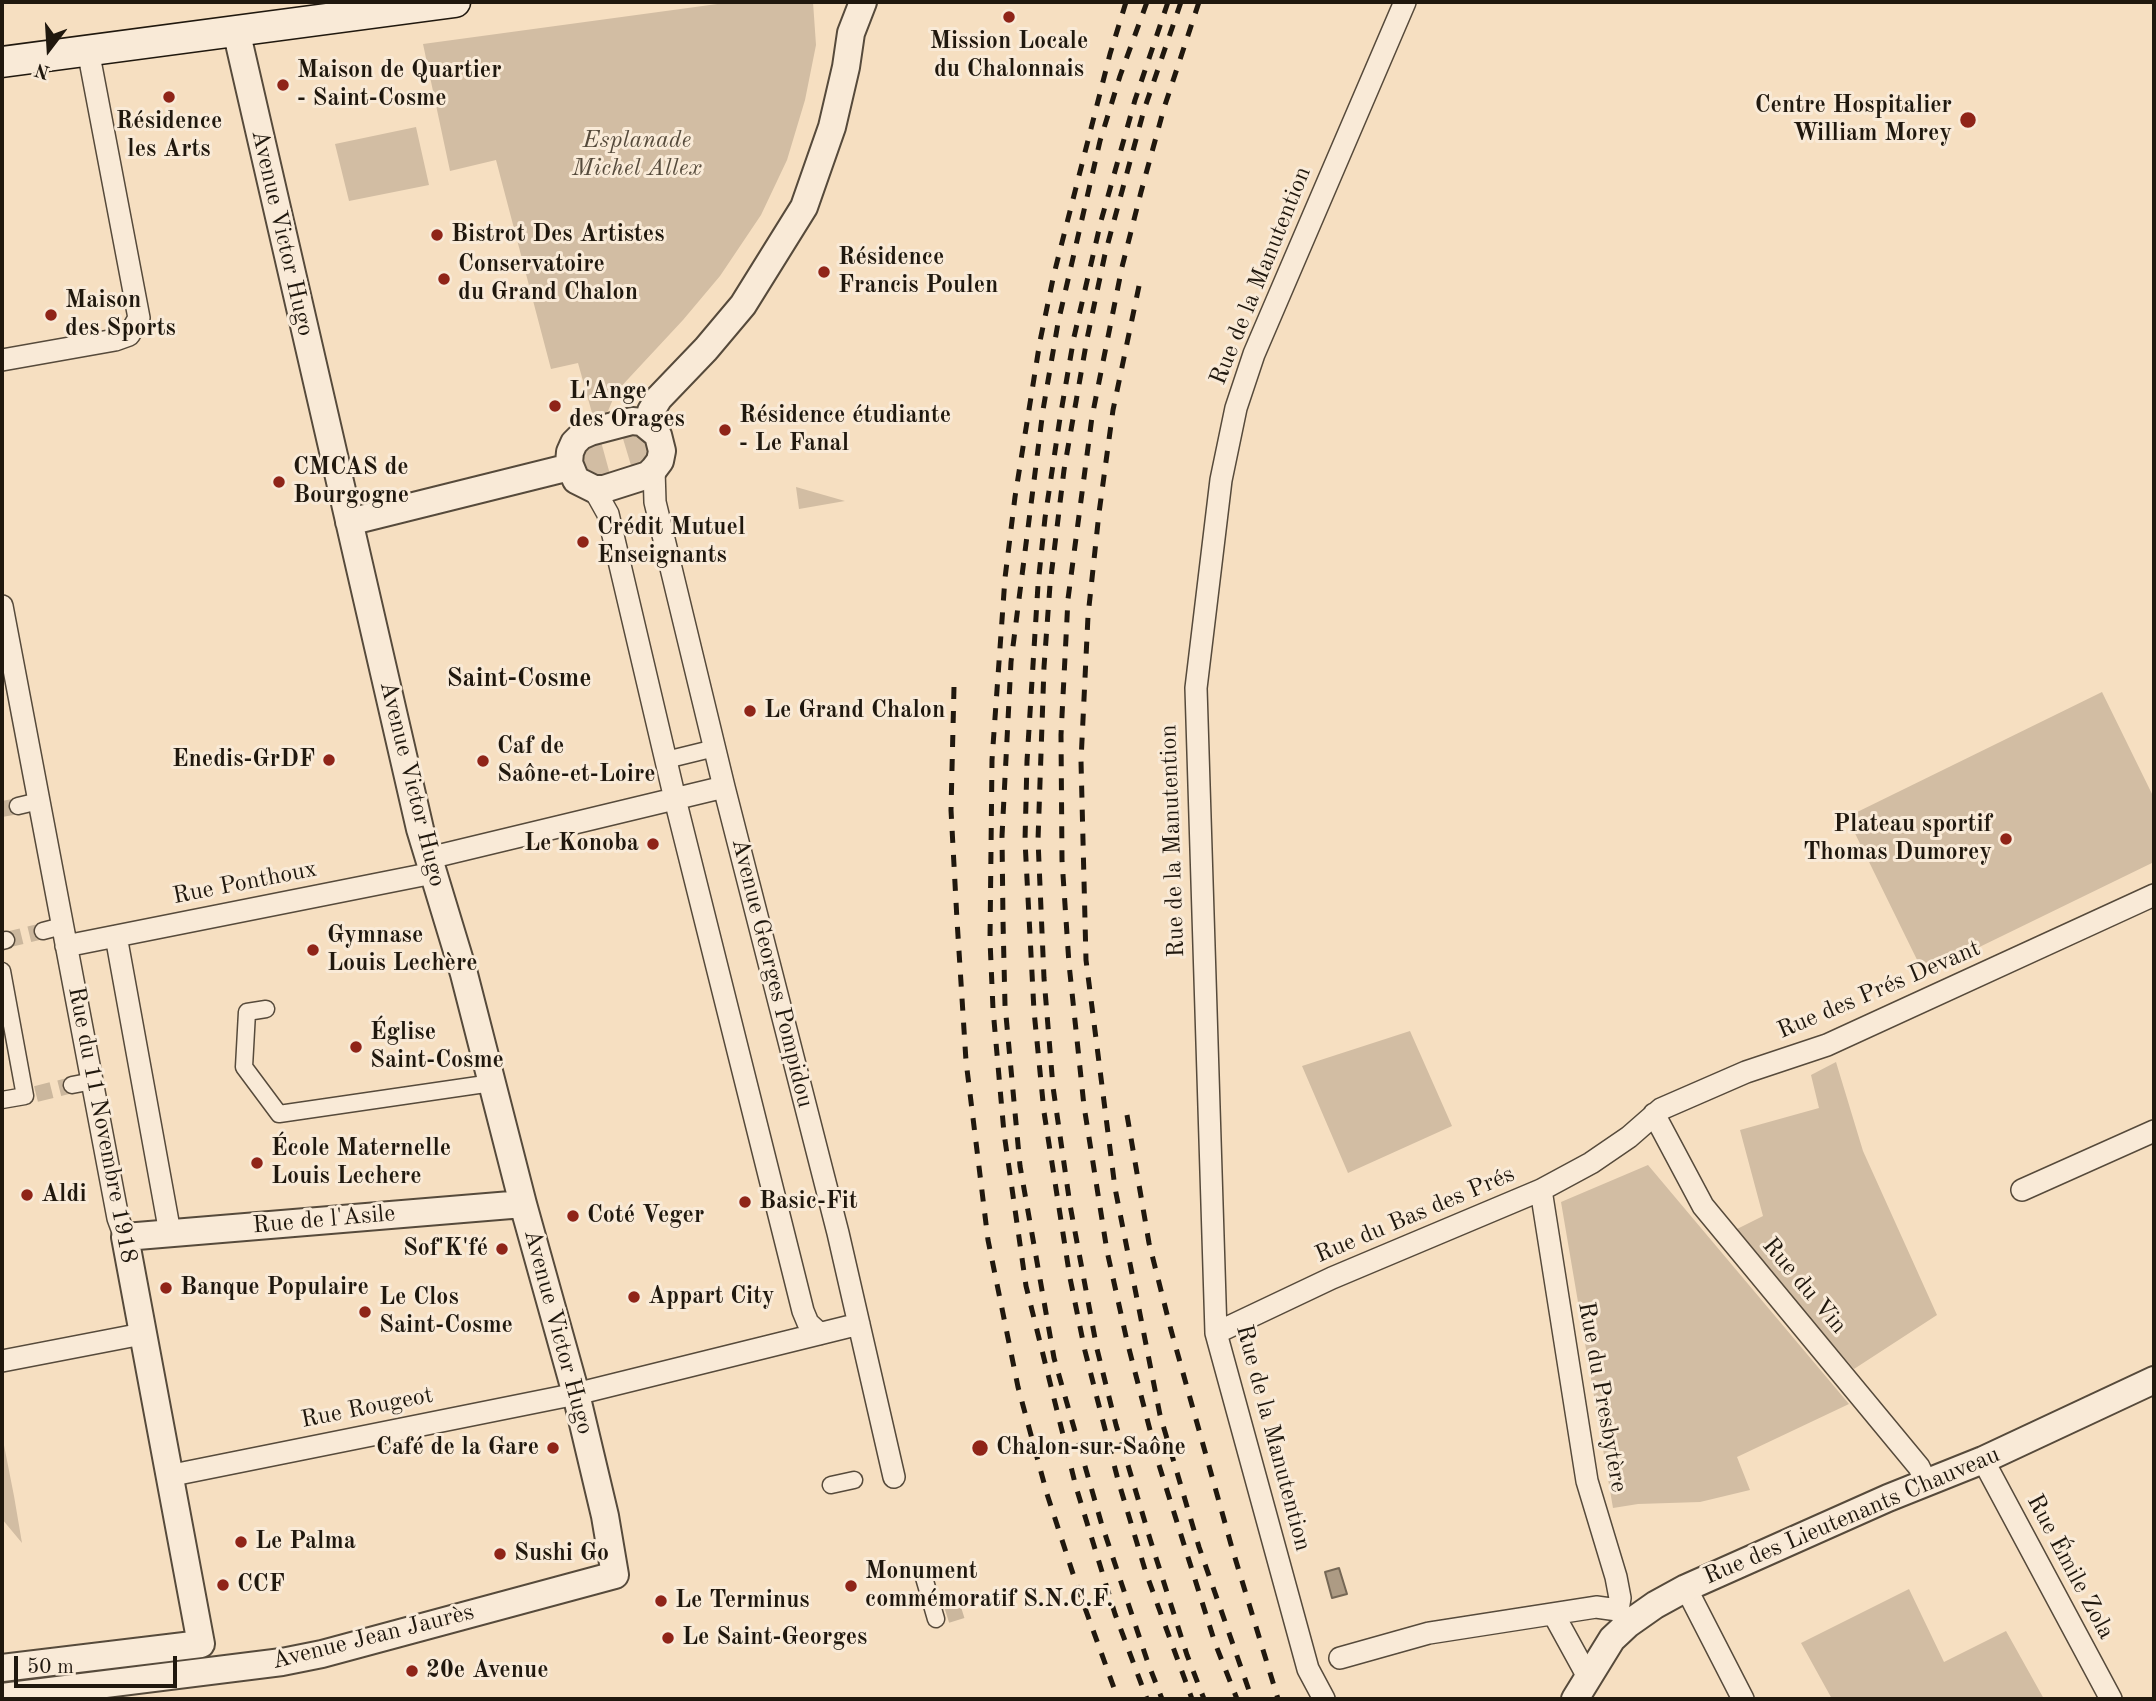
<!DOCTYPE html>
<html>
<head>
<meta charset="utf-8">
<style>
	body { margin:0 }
	#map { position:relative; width:2156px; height:1701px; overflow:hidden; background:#f6dfc1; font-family:"Old Standard TT",serif }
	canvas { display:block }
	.frame { position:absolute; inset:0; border:4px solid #20180e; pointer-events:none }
	.north { position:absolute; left:14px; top:14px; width:70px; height:70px; -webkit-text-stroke:5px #f9ead7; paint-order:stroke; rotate:197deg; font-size:19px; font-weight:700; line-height:28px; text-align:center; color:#20180e }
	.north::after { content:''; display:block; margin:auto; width:24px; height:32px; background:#20180e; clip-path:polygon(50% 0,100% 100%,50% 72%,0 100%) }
	.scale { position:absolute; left:14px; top:1656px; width:163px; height:32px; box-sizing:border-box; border:4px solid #20180e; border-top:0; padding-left:9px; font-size:21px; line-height:24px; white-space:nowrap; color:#20180e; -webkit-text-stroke:5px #f9ead7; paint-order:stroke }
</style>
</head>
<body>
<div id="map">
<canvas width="2156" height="1701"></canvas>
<div class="frame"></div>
<div class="north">N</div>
<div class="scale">50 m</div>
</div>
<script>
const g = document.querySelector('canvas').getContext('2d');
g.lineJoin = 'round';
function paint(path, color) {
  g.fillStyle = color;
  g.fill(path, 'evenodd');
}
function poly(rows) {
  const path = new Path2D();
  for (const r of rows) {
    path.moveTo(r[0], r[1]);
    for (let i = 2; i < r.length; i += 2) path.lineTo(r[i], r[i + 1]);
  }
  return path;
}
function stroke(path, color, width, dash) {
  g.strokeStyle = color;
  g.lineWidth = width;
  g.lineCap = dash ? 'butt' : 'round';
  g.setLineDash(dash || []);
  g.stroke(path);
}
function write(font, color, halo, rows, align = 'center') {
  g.font = font + ' "Old Standard TT",serif';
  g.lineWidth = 6;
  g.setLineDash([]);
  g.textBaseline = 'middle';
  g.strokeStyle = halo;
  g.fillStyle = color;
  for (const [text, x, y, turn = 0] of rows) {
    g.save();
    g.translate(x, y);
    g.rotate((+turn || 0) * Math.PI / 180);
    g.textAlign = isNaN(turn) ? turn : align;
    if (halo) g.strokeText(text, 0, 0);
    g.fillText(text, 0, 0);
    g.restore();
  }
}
paint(poly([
	[732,2,813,2,816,45,805,100,787,160,761,215,720,276,683,320,616,392,608,411,594,420,578,363,551,369,496,160,450,171,423,44],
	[416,127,429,185,349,201,335,144],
	[634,430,648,439,651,457,633,472,621,432],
	[600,438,611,478,591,477,581,466,584,446],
	[796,487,845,501,799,509],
	[2102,692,2154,798,2154,862,1924,974,1847,817],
	[1410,1031,1452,1126,1348,1173,1302,1066],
	[1836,1062,1863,1151,1937,1315,1854,1369,1733,1231,1763,1216,1740,1130,1819,1108,1811,1075],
	[1648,1165,1849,1404,1737,1457,1750,1490,1700,1502,1638,1504,1613,1508,1561,1202],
	[2,1435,14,1496,22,1543,2,1519],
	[1909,1589,1944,1662,2006,1631,2044,1699,1832,1699,1801,1643]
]), '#d2bda3');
const water = poly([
	[1339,1568,1347,1594,1332,1598,1325,1572,1339,1568]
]);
paint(water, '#ad9b84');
stroke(water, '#756755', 2);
stroke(poly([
	[2,809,18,806],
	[6,940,43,931],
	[36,1094,72,1085],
	[952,1605,957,1621]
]), '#cbb79d', 16, [16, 8]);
const pedestrian = poly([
	[666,760,715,748],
	[18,806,39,801],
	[43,931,62,926],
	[2,941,6,940],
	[2,971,25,1096,2,1100],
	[266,1009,247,1012,244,1067,279,1114,492,1083],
	[72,1085,93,1081],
	[831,1485,854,1480],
	[923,1574,936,1619]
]);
const minor = poly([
	[2,360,115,340,129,335,139,318,88,50],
	[654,469,655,502,724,787,838,1233,894,1477],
	[594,489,608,514,675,799,803,1311,808,1323,820,1334],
	[2,606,118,1218,125,1237],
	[429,858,724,787],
	[116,936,170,1233],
	[66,946,433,873],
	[1654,1114,1703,1206,1919,1467,1926,1482],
	[1541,1190,1587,1481,1616,1577,1620,1598,1618,1610],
	[2022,1190,2154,1131],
	[1216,1333,1332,1278,1541,1190,1591,1163,1629,1137,1661,1109,1746,1072,1827,1045,2154,895],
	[2,1361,142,1334],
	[1983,1460,2111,1699],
	[168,1476,576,1394,859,1324],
	[1686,1588,1743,1699],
	[1554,1615,1588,1677],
	[1340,1658,1429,1633,1596,1607,1618,1610,1625,1619],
	[1324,1699,1308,1669,1216,1333,1196,688,1221,480,1236,408,1254,354,1405,2]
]);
const tertiary = poly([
	[632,421,642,422,658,435,662,451,660,461,654,469,648,475,604,489,594,489,576,480,569,463,570,452,574,443,581,436,590,432,632,421],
	[651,427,649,420,651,411,659,398,706,349,743,305,804,207,832,127,846,67,851,33,863,2],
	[349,522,570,467],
	[2,1668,201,1644,125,1237,523,1204],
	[2,1697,282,1662,322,1654,615,1575,605,1516,576,1394,523,1204,464,974,420,829,236,30],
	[1575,1699,1612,1639,1628,1624,1655,1605,1686,1588,1888,1498,1983,1460,2154,1380]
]);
const secondary = poly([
	[2,62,455,2]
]);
stroke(pedestrian, '#564a3b', 19);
stroke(minor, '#564a3b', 24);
stroke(tertiary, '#564a3b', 30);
stroke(secondary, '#20180e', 33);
stroke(pedestrian, '#f9ead7', 16);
stroke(minor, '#f9ead7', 21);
stroke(tertiary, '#f9ead7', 26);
stroke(secondary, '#f9ead7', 30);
stroke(poly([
	[1126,2,1110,54,1054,274,1040,341,1015,497,1005,578,992,760,990,940,993,1009,1004,1133,1026,1286,1076,1487,1115,1614,1147,1699],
	[1147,2,1120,76,1100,141,1058,323,1043,410,1011,662,1002,836,1003,921,1005,1005,1020,1166,1054,1358,1101,1522,1148,1663,1162,1699],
	[1168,2,1135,100,1101,221,1074,337,1060,418,1045,518,1038,585,1027,761,1025,841,1034,1011,1044,1112,1070,1278,1085,1351,1118,1480,1146,1573,1192,1699],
	[1181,2,1144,110,1105,254,1087,339,1064,470,1050,585,1044,667,1038,840,1044,978,1053,1087,1070,1205,1097,1349,1116,1425,1150,1539,1187,1655,1204,1699],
	[1199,2,1164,108,1141,192,1122,267,1092,417,1068,599,1061,735,1062,860,1069,964,1084,1106,1107,1251,1127,1341,1159,1465,1215,1643,1237,1699],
	[1139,286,1113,410,1099,513,1088,616,1081,761,1086,960,1115,1188,1160,1415,1199,1547,1252,1699],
	[954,687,951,810,957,920,966,1061,988,1240,1018,1387,1047,1494,1077,1586,1118,1699],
	[1127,1115,1149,1243,1171,1330,1232,1548,1278,1699]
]), '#20180e', 5, [12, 12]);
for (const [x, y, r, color] of [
	[1009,17,7,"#8f2418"],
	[283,85,7,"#8f2418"],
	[169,97,7,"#8f2418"],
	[1968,120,9,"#8f2418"],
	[437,235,7,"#8f2418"],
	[824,272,7,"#8f2418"],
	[444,279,7,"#8f2418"],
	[51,315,7,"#8f2418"],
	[555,406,7,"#8f2418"],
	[725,430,7,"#8f2418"],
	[279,482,7,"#8f2418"],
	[583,542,7,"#8f2418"],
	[750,711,7,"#8f2418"],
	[329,760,7,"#8f2418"],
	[483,761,7,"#8f2418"],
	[2006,839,7,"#8f2418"],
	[653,844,7,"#8f2418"],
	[313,950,7,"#8f2418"],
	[356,1047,7,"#8f2418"],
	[257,1163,7,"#8f2418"],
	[27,1195,7,"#8f2418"],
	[745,1202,7,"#8f2418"],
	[573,1216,7,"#8f2418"],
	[502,1249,7,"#8f2418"],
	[166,1288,7,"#8f2418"],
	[634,1297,7,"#8f2418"],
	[365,1312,7,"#8f2418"],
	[553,1448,7,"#8f2418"],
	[980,1448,9,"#8f2418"],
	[241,1542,7,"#8f2418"],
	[500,1554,7,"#8f2418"],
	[223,1585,7,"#8f2418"],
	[851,1586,7,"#8f2418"],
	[661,1601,7,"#8f2418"],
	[668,1638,7,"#8f2418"],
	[412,1671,7,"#8f2418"]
]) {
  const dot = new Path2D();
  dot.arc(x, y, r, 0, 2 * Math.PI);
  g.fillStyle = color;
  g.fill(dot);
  stroke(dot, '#f9ead7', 2.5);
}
write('bold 24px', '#20180e', '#f9ead7', [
	["Mission Locale",1009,42,"center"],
	["du Chalonnais",1009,70,"center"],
	["Maison de Quartier",297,71],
	["- Saint-Cosme",297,99],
	["Centre Hospitalier",1952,106,"right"],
	["William Morey",1952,134,"right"],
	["Résidence",169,122,"center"],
	["les Arts",169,150,"center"],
	["Bistrot Des Artistes",451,235],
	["Résidence",838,258],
	["Francis Poulen",838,286],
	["Conservatoire",458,265],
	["du Grand Chalon",458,293],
	["Maison",65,301],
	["des Sports",65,329],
	["L'Ange",569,392],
	["des Orages",569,420],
	["Résidence étudiante",739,416],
	["- Le Fanal",739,444],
	["CMCAS de",293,468],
	["Bourgogne",293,496],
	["Crédit Mutuel",597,528],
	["Enseignants",597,556],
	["Le Grand Chalon",764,711],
	["Caf de",497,747],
	["Saône-et-Loire",497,775],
	["Enedis-GrDF",315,760,"right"],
	["Plateau sportif",1992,825,"right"],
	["Thomas Dumorey",1992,853,"right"],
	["Le Konoba",639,844,"right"],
	["Gymnase",327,936],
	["Louis Lechère",327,964],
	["Église",370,1033],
	["Saint-Cosme",370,1061],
	["École Maternelle",271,1149],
	["Louis Lechere",271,1177],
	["Aldi",41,1195],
	["Basic-Fit",759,1202],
	["Coté Veger",587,1216],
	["Sof'K'fé",488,1249,"right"],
	["Banque Populaire",180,1288],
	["Appart City",648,1297],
	["Le Clos",379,1298],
	["Saint-Cosme",379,1326],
	["Café de la Gare",539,1448,"right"],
	["Chalon-sur-Saône",996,1448],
	["Le Palma",255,1542],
	["Sushi Go",514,1554],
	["Monument",865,1572],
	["commémoratif S.N.C.F.",865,1600],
	["CCF",237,1585],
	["Le Terminus",675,1601],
	["Le Saint-Georges",682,1638],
	["20e Avenue",426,1671]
], 'left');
write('italic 24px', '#554a3b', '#f9ead7', [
	["Esplanade",637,141],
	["Michel Allex",637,169]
]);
write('24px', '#20180e', '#f9ead7', [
	["Avenue Victor Hugo",282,233,77],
	["Rue de la Manutention",1261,276,-68],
	["Avenue Victor Hugo",412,784,76],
	["Rue de la Manutention",1173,841,-92],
	["Rue Ponthoux",245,883,-11],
	["Avenue Georges Pompidou",772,973,76],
	["Rue des Prés Devant",1879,990,-23],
	["Rue du 11 Novembre 1918",102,1125,79],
	["Rue du Bas des Prés",1415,1215,-23],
	["Rue de l'Asile",324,1220,-5],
	["Rue du Vin",1804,1286,50],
	["Avenue Victor Hugo",558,1332,75],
	["Rue du Presbytère",1602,1397,80],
	["Rue Rougeot",367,1408,-11],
	["Rue de la Manutention",1273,1438,75],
	["Rue des Lieutenants Chauveau",1852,1516,-23],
	["Rue Émile Zola",2070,1567,62],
	["Avenue Jean Jaurès",373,1637,-14]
]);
write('bold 26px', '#20180e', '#f9ead7', [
	["Saint-Cosme",519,679]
]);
</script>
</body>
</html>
